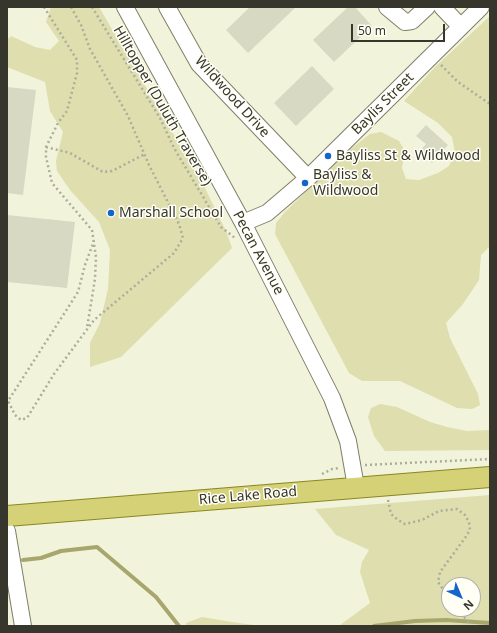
<!DOCTYPE html>
<html>
<head>
<meta charset="utf-8">
<style>
	body { margin:0 }
	#map { position:relative; width:497px; height:633px; overflow:hidden; background:#f2f3db; font-family:"Noto Sans",sans-serif }
	canvas { display:block }
	.frame { position:absolute; inset:0; border:8px solid #36362d; pointer-events:none }
	.north { position:absolute; left:441px; top:577px; width:40px; height:40px; box-sizing:border-box; background:#fffff6; border:1px solid #afafa6; border-radius:50%; rotate:136deg; font-size:11px; font-weight:700; line-height:16px; text-align:center; color:#36362d }
	.north::after { content:''; display:block; margin:auto; width:14px; height:18px; background:#1464ce; clip-path:polygon(50% 0,100% 100%,50% 72%,0 100%) }
	.scale { position:absolute; left:351px; top:24px; width:94px; height:18px; box-sizing:border-box; border:2px solid #36362d; border-top:0; padding-left:5px; font-size:12px; line-height:14px; white-space:nowrap; color:#36362d; -webkit-text-stroke:3px #fffff6; paint-order:stroke }
</style>
</head>
<body>
<div id="map">
<canvas width="497" height="633"></canvas>
<div class="frame"></div>
<div class="north">N</div>
<div class="scale">50 m</div>
</div>
<script>
const g = document.querySelector('canvas').getContext('2d');
g.lineJoin = 'round';
function paint(path, color) {
  g.fillStyle = color;
  g.fill(path, 'evenodd');
}
function poly(rows) {
  const path = new Path2D();
  for (const r of rows) {
    path.moveTo(r[0], r[1]);
    for (let i = 2; i < r.length; i += 2) path.lineTo(r[i], r[i + 1]);
  }
  return path;
}
function stroke(path, color, width, dash) {
  g.strokeStyle = color;
  g.lineWidth = width;
  g.lineCap = dash ? 'butt' : 'round';
  g.setLineDash(dash || []);
  g.stroke(path);
}
function write(font, color, halo, rows, align = 'center') {
  g.font = font + ' "Noto Sans",sans-serif';
  g.lineWidth = 3;
  g.setLineDash([]);
  g.textBaseline = 'middle';
  g.strokeStyle = halo;
  g.fillStyle = color;
  for (const [text, x, y, turn = 0] of rows) {
    g.save();
    g.translate(x, y);
    g.rotate((+turn || 0) * Math.PI / 180);
    g.textAlign = isNaN(turn) ? turn : align;
    if (halo) g.strokeText(text, 0, 0);
    g.fillText(text, 0, 0);
    g.restore();
  }
}
paint(poly([
	[51,7,99,7,204,186,226,231,232,248,121,357,90,367,90,343,100,323,108,289,110,250,99,222,70,190,57,171,56,161,63,132,50,111,45,82,7,67,7,40,11,36,35,47,50,50,59,41,46,22],
	[490,16,490,246,481,255,479,280,463,304,446,323,450,338,478,394,480,405,472,409,457,408,400,381,362,381,349,373,275,234,276,223,285,212,348,151,370,134,381,132,399,141,405,151,402,168,406,179,419,180,438,173,449,166,455,153,452,137,438,123,404,101,436,66],
	[380,404,397,407,430,422,447,427,467,431,490,430,490,450,385,451,374,436,368,417,371,408],
	[490,495,490,626,313,626,340,625,370,603,360,572,362,562,369,550,336,535,315,509],
	[449,585,473,585,473,609,449,609],
	[202,617,232,622,261,626,186,626,186,623]
]), '#dedeae');
stroke(poly([
	[23,560,41,558,61,551,97,547,156,597,179,626],
	[374,626,415,621,446,620,490,623]
]), '#a6a66d', 4);
paint(poly([
	[250,7,296,7,248,53,226,30],
	[348,7,355,7,372,26,334,62,313,40],
	[312,66,334,89,296,126,274,103],
	[7,87,36,90,23,195,7,193],
	[426,125,448,145,432,163,419,152,426,144,416,136],
	[7,215,75,222,67,288,7,282]
]), '#d8d9c2');
const minor = poly([
	[125,7,243,223,332,398,348,441,356,487],
	[167,7,199,64,308,178],
	[387,7,405,22,412,21,427,7],
	[442,7,461,27],
	[243,223,267,213,308,178,481,7],
	[7,531,23,626]
]);
const major = poly([
	[7,516,490,477]
]);
stroke(minor, '#7f7f6a', 18);
stroke(major, '#8a8721', 22);
stroke(poly([
	[44,7,77,60,77,73,67,111,58,123,46,147,46,157,52,183,92,230,96,257,95,279,87,328],
	[71,7,81,25,90,49,128,116,149,165,179,224,183,238,174,253,94,320,54,374,27,418,21,420,15,415,8,401,78,292,85,265,94,241],
	[92,7,160,118,174,148,221,227,235,238],
	[441,65,458,82,490,104],
	[46,147,70,153,103,172,112,171,145,154],
	[365,465,490,459],
	[322,474,332,469,340,468],
	[388,500,391,514,398,520,405,524,422,520,439,511,457,509,465,515,469,522,470,530,465,538,440,572,438,582,449,598],
	[458,609,468,622,469,626]
]), '#acad9a', 2.5, [2, 3]);
stroke(minor, '#fff', 16);
stroke(major, '#d4d176', 20);
for (const [x, y, r, color] of [
	[328,156,4,"#1464ce"],
	[305,183,4,"#1464ce"],
	[111,213,4,"#1464ce"]
]) {
  const dot = new Path2D();
  dot.arc(x, y, r, 0, 2 * Math.PI);
  g.fillStyle = color;
  g.fill(dot);
  stroke(dot, '#fffff6', 1.5);
}
write('14px', '#36362d', '#fffff6', [
	["Wildwood Drive",232,97,48],
	["Baylis Street",383,104,-45],
	["Hilltopper (Duluth Traverse)",162,106,60],
	["Pecan Avenue",258,253,62],
	["Rice Lake Road",248,496,-5]
]);
write('14px', '#36362d', '#fffff6', [
	["Bayliss St & Wildwood",336,156],
	["Bayliss &",313,175],
	["Wildwood",313,191],
	["Marshall School",119,213]
], 'left');
</script>
</body>
</html>
